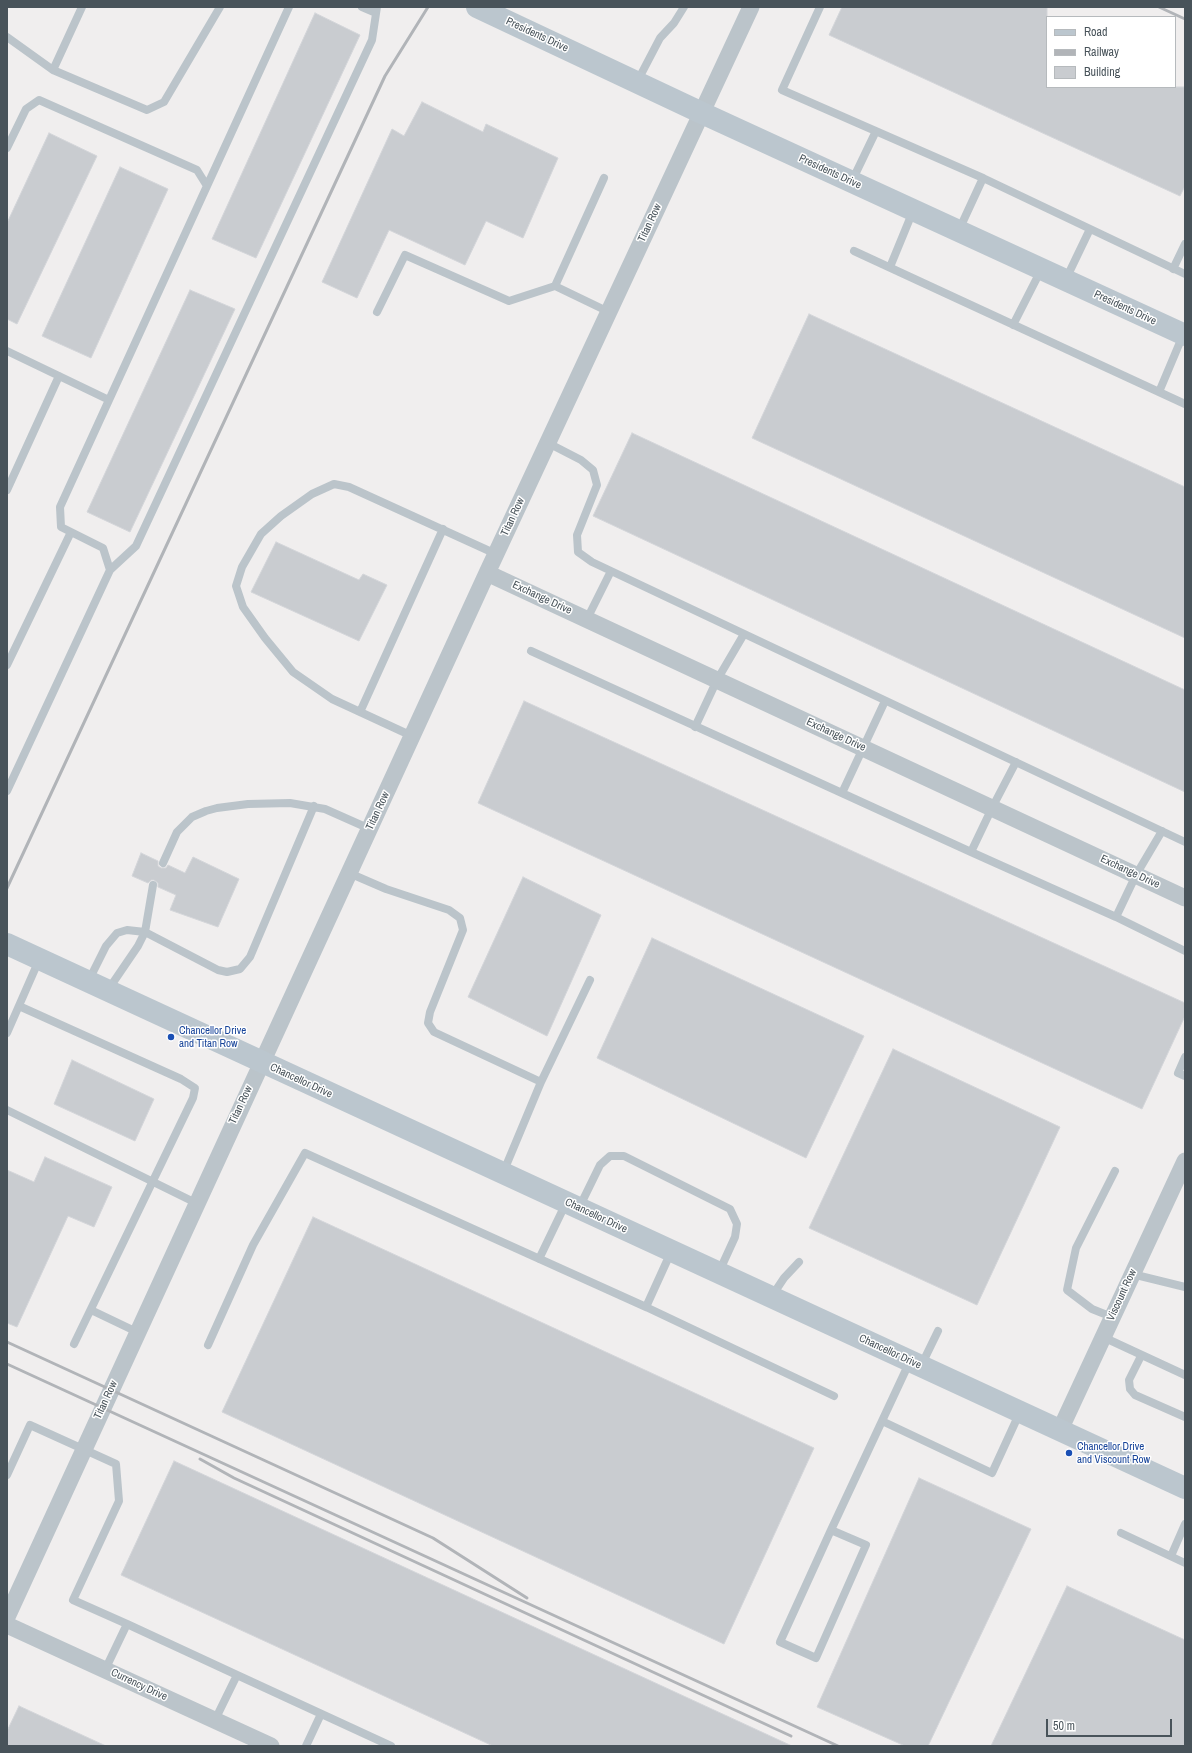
<!DOCTYPE html>
<html>
<head>
<meta charset="utf-8">
<style>
	body { margin:0 }
	#map { position:relative; width:1192px; height:1753px; overflow:hidden; background:#f0eeee; font-family:"Archivo Narrow",sans-serif }
	canvas { display:block }
	.frame { position:absolute; inset:0; border:8px solid #48535a; pointer-events:none }
	.legend { position:absolute; left:1046px; top:16px; width:130px; height:72px; box-sizing:border-box; background:#fff; border:1px solid #b6babd; margin:0; padding:5px 7px; list-style:none; font-size:12px; color:#48535a }
	.legend li { display:flex; align-items:center; gap:8px; height:20px }
	.legend b { width:20px; border:1px solid #b6babd }
	.scale { position:absolute; left:1046px; top:1719px; width:126px; height:18px; box-sizing:border-box; border:2px solid #48535a; border-top:0; padding-left:5px; font-size:12px; line-height:14px; white-space:nowrap; color:#48535a; -webkit-text-stroke:3px #fff; paint-order:stroke }
</style>
</head>
<body>
<div id="map">
<canvas width="1192" height="1753"></canvas>
<div class="frame"></div>
<ul class="legend">
<li><b style="height:5px;background:#bbc6ce"></b>Road</li>
<li><b style="height:5px;background:#b1b4b8"></b>Railway</li>
<li><b style="height:11px;background:#c9ccd0"></b>Building</li>
</ul>
<div class="scale">50 m</div>
</div>
<script>
const g = document.querySelector('canvas').getContext('2d');
g.lineJoin = 'round';
function paint(path, color) {
  g.fillStyle = color;
  g.fill(path, 'evenodd');
}
function poly(rows) {
  const path = new Path2D();
  for (const r of rows) {
    path.moveTo(r[0], r[1]);
    for (let i = 2; i < r.length; i += 2) path.lineTo(r[i], r[i + 1]);
  }
  return path;
}
function stroke(path, color, width, dash) {
  g.strokeStyle = color;
  g.lineWidth = width;
  g.lineCap = dash ? 'butt' : 'round';
  g.setLineDash(dash || []);
  g.stroke(path);
}
function write(font, color, halo, rows, align = 'center') {
  g.font = font + ' "Archivo Narrow",sans-serif';
  g.lineWidth = 3;
  g.setLineDash([]);
  g.textBaseline = 'middle';
  g.strokeStyle = halo;
  g.fillStyle = color;
  for (const [text, x, y, turn = 0] of rows) {
    g.save();
    g.translate(x, y);
    g.rotate((+turn || 0) * Math.PI / 180);
    g.textAlign = isNaN(turn) ? turn : align;
    if (halo) g.strokeText(text, 0, 0);
    g.fillText(text, 0, 0);
    g.restore();
  }
}
const building = poly([
	[842,7,1047,7,1047,87,1185,87,1185,186,1180,196,829,35,842,7],
	[315,13,360,35,256,258,212,239,315,13],
	[422,102,483,132,486,124,558,158,523,238,486,221,465,265,389,230,357,298,322,282,392,129,404,136,422,102],
	[49,133,97,156,17,324,7,319,7,223,49,133],
	[120,167,168,189,91,358,42,336,120,167],
	[190,290,235,309,130,532,87,512,190,290],
	[809,314,1185,487,1185,638,752,438,809,314],
	[632,433,1185,690,1185,792,593,516,632,433],
	[276,542,359,580,363,574,387,585,359,641,251,592,276,542],
	[524,701,1185,1003,1185,1016,1142,1109,478,803,524,701],
	[141,853,158,861,158,866,161,868,166,868,168,865,185,873,193,857,239,879,218,927,170,910,176,895,158,887,158,883,154,880,151,880,148,883,132,876,141,853],
	[523,877,601,915,547,1036,468,997,523,877],
	[652,938,864,1036,806,1158,597,1058,652,938],
	[893,1049,1060,1127,977,1305,809,1228,893,1049],
	[72,1060,154,1099,135,1141,54,1104,72,1060],
	[45,1157,112,1187,94,1227,68,1216,17,1327,7,1323,7,1170,34,1182,45,1157],
	[313,1217,814,1448,724,1644,222,1412,313,1217],
	[174,1461,792,1746,493,1746,121,1575,174,1461],
	[919,1478,1031,1529,928,1746,905,1746,817,1707,919,1478],
	[1067,1586,1185,1640,1185,1746,991,1746,1067,1586],
	[19,1706,106,1746,7,1746,7,1731,19,1706]
]);
paint(building, '#c9ccd0');
stroke(building, '#d3d5d9', 1);
stroke(poly([
	[362,7,376,13],
	[820,7,782,90,983,178,1185,274],
	[7,37,53,70,147,110,164,102,220,7],
	[53,70,82,7],
	[637,82,660,38,674,23,684,7],
	[7,148,26,109,39,100,197,170,207,186,60,507,61,527,103,548,110,570,7,791],
	[852,181,876,131],
	[207,186,289,7],
	[959,230,983,178],
	[854,251,1159,392],
	[890,267,913,211],
	[1173,269,1185,244],
	[1066,279,1090,229],
	[555,286,604,178],
	[377,312,405,255,509,301,555,286,609,312],
	[1013,325,1041,270],
	[1183,335,1159,392,1185,404],
	[7,351,109,400],
	[548,443,581,460,593,470,597,485,577,535,578,552,592,562,1185,842],
	[7,490,59,376],
	[110,570,136,546,372,40,377,7],
	[587,619,611,571],
	[531,651,971,852,1116,917,1185,951],
	[7,665,71,532],
	[360,712,443,529],
	[695,727,717,680,744,634],
	[412,736,332,699,293,672,265,638,243,607,236,586,242,567,261,534,281,516,312,494,334,484,349,487,496,554],
	[842,793,885,701],
	[971,852,992,808,1016,762],
	[163,863,177,832,192,817,206,811,217,808,248,804,290,803,325,809,370,829],
	[349,873,386,889,449,910,460,918,463,930,430,1012,428,1023,434,1032,541,1082],
	[1116,917,1136,875,1162,831],
	[89,980,106,946,117,933,127,930,145,932,218,970,227,972,240,969,250,957,314,806],
	[108,990,138,946,145,932,153,885],
	[19,1006,181,1079,195,1088,193,1098,74,1344],
	[7,1033,39,960],
	[1185,1057,1178,1073,1185,1076],
	[7,1110,196,1203],
	[503,1173,541,1082,590,980],
	[579,1208,600,1165,610,1156,624,1156,730,1209,737,1224,735,1237,719,1272],
	[539,1259,566,1203],
	[1132,1274,1185,1287],
	[772,1296,784,1278,799,1262],
	[646,1307,834,1396],
	[91,1310,137,1332],
	[1112,1317,1092,1309,1067,1290,1076,1248,1115,1171],
	[1103,1337,1185,1375],
	[208,1345,253,1245,305,1153,646,1307,671,1252],
	[1141,1356,1129,1380,1130,1389,1135,1395,1185,1417],
	[910,1361,882,1421,992,1473,1020,1412],
	[921,1366,938,1331],
	[7,1475,30,1425,116,1464,119,1501,73,1600,127,1624,105,1670],
	[831,1530,866,1545,816,1658,780,1642,831,1530,882,1421],
	[1121,1533,1185,1563],
	[1171,1556,1185,1524],
	[127,1624,237,1675,215,1720],
	[237,1675,391,1746],
	[306,1746,321,1714]
]), '#bbc4ca', 8);
stroke(poly([
	[487,573,1185,898],
	[1060,1430,1185,1161],
	[7,1617,487,573,751,7],
	[7,1625,271,1746]
]), '#bbc4ca', 17);
stroke(poly([
	[477,7,702,113,1185,335],
	[7,944,1185,1488]
]), '#bbc6ce', 22);
stroke(poly([
	[1159,7,1185,19],
	[7,888,385,76,428,7],
	[7,1342,433,1538,527,1598],
	[7,1364,838,1746],
	[200,1459,234,1478,791,1736]
]), '#b1b4b8', 3);
for (const [x, y, r, color] of [
	[171,1037,4,"#1a4fb4"],
	[1069,1453,4,"#1a4fb4"]
]) {
  const dot = new Path2D();
  dot.arc(x, y, r, 0, 2 * Math.PI);
  g.fillStyle = color;
  g.fill(dot);
  stroke(dot, '#fff', 1.5);
}
write('11px', '#48535a', '#fff', [
	["Presidents Drive",537,35,25],
	["Presidents Drive",830,172,25],
	["Titan Row",650,223,-65],
	["Presidents Drive",1125,308,25],
	["Titan Row",513,517,-65],
	["Exchange Drive",542,598,25],
	["Exchange Drive",836,735,25],
	["Titan Row",378,811,-65],
	["Exchange Drive",1130,872,25],
	["Chancellor Drive",301,1081,25],
	["Titan Row",241,1105,-65],
	["Chancellor Drive",596,1216,25],
	["Viscount Row",1122,1295,-65],
	["Chancellor Drive",890,1352,25],
	["Titan Row",106,1400,-65],
	["Currency Drive",139,1685,25]
]);
write('11px', '#164399', '#fff', [
	["Chancellor Drive",179,1031],
	["and Titan Row",179,1044],
	["Chancellor Drive",1077,1447],
	["and Viscount Row",1077,1460]
], 'left');
</script>
</body>
</html>
